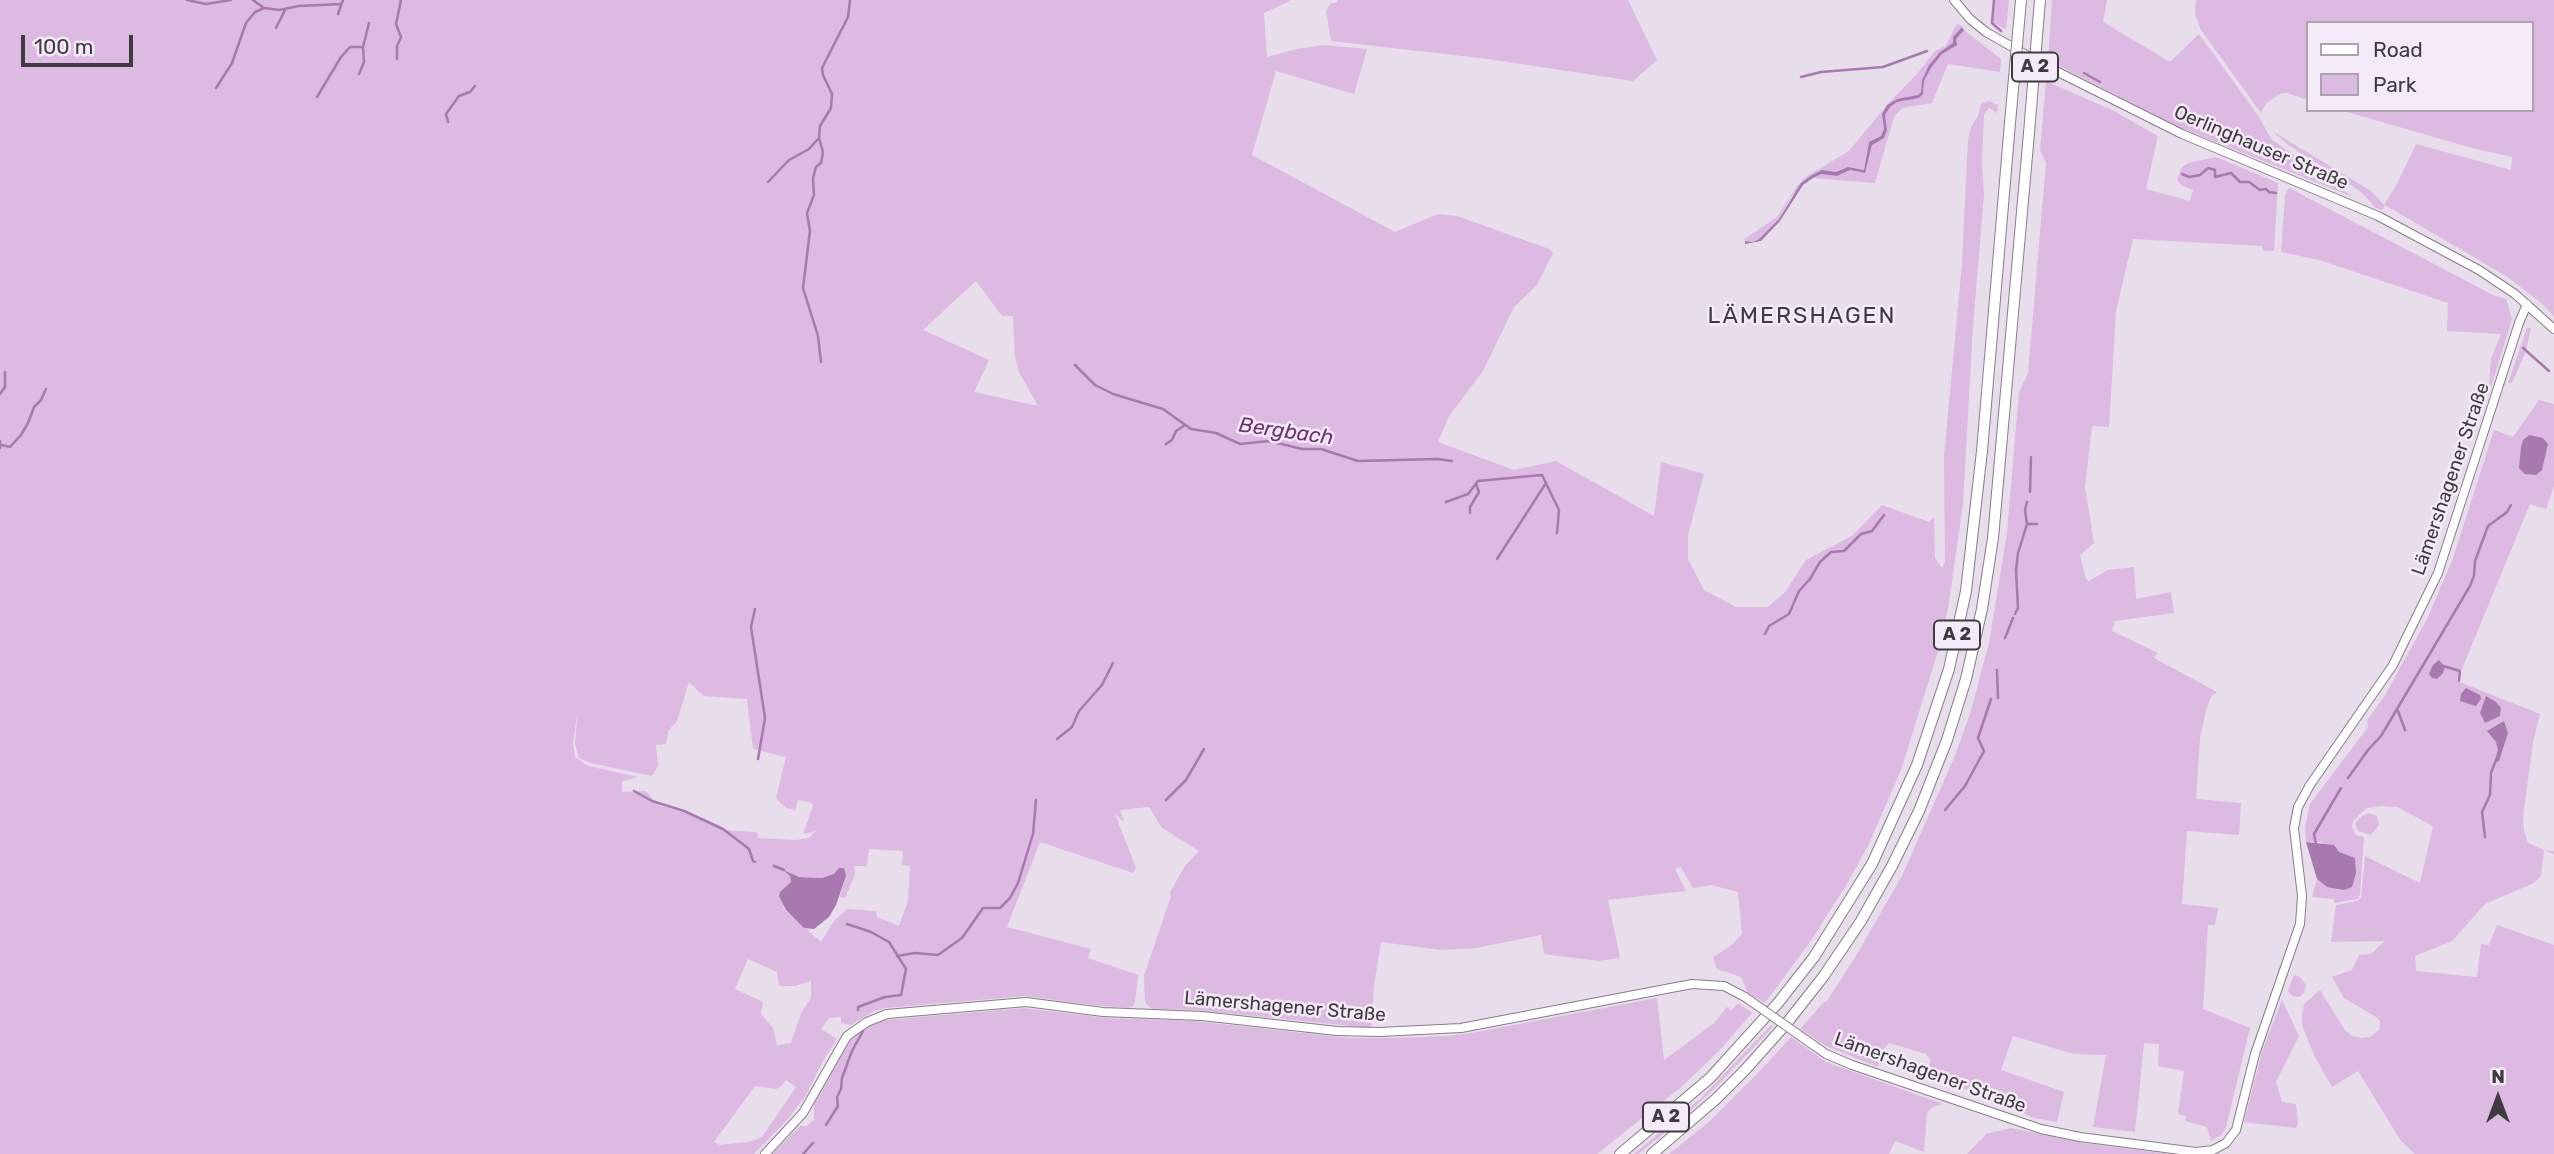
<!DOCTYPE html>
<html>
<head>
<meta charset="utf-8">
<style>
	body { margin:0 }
	#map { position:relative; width:2554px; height:1154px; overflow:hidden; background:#e8ddea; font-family:Rubik,sans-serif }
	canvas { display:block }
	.legend { position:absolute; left:2306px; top:21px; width:228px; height:91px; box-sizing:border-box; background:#f5eaf7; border:2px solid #aca4ad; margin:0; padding:9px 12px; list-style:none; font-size:21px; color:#3f3a3f }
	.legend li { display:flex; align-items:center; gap:14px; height:35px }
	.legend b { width:35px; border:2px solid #aca4ad }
	.north { position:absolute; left:2463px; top:1063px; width:70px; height:70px; -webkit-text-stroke:5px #f5eaf7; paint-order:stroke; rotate:0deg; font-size:19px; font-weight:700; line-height:28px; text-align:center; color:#3f3a3f }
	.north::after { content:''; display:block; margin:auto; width:24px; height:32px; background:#3f3a3f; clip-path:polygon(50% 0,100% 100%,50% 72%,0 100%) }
	.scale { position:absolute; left:21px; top:35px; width:112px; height:32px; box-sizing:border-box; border:4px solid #3f3a3f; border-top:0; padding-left:9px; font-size:21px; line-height:24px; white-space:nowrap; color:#3f3a3f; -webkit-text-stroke:5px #f5eaf7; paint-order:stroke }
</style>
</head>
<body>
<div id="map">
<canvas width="2554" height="1154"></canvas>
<ul class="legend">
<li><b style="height:9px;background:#fff"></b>Road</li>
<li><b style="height:19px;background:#dcbae1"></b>Park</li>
</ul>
<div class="north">N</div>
<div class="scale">100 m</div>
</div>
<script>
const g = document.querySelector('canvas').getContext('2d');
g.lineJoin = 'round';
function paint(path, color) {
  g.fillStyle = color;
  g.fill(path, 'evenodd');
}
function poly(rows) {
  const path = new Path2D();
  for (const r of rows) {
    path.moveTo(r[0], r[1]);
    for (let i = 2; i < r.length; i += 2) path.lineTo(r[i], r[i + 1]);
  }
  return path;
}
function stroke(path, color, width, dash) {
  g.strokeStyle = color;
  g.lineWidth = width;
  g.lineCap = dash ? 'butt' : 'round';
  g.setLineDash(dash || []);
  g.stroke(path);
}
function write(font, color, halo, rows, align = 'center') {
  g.font = font + ' Rubik,sans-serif';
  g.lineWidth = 5;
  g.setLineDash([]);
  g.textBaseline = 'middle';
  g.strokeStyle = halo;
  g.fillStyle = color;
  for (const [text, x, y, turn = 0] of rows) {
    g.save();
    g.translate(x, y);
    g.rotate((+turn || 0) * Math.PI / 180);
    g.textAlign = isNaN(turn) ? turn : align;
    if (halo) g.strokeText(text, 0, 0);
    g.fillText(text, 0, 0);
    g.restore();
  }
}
paint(poly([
	[0,0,1292,0,1264,13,1267,57,1296,49,1324,45,1367,49,1354,94,1276,71,1252,155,1395,232,1438,214,1457,216,1549,249,1553,253,1537,285,1514,307,1483,371,1449,416,1438,442,1514,470,1556,461,1654,516,1661,462,1704,474,1688,535,1688,559,1704,590,1736,607,1768,607,1786,591,1806,560,1852,536,1882,505,1929,522,1934,517,1935,558,1942,568,1945,562,1944,457,1962,263,1968,139,1971,127,1978,116,1981,104,1989,101,1998,105,1997,113,1989,108,1984,114,1982,164,1984,194,1973,326,1963,504,1948,609,1939,648,1901,770,1868,846,1845,887,1810,942,1765,1003,1748,993,1741,977,1717,969,1713,957,1732,945,1742,934,1738,892,1711,885,1693,888,1681,867,1675,869,1686,891,1608,900,1620,958,1598,961,1544,954,1541,935,1476,948,1441,950,1381,942,1374,985,1371,1028,1197,1010,1152,1009,1145,1002,1144,976,1171,896,1170,892,1185,866,1199,851,1162,828,1149,807,1120,810,1124,822,1115,814,1136,868,1133,873,1040,842,1007,927,1091,949,1088,958,1138,975,1135,1002,1133,1006,1129,1008,1093,1005,1026,996,885,1008,874,1011,851,1025,841,1023,841,1017,829,1018,821,1029,837,1039,824,1059,806,1095,788,1119,754,1154,0,1154],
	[976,281,1002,316,1013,316,1015,357,1019,372,1038,406,974,392,989,360,923,330],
	[689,682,704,696,747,699,753,749,786,757,776,798,786,808,795,810,798,800,812,803,813,806,803,834,816,831,809,838,796,840,758,838,757,832,723,830,685,813,658,805,646,791,622,792,622,781,638,777,588,766,575,757,573,743,578,709,575,744,579,758,591,763,652,776,658,766,656,745,666,744,668,731,677,721],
	[869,849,903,851,902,865,910,866,908,901,899,926,877,917,876,911,847,909,834,921,821,942,785,910,779,896,780,892,791,883,790,876,822,878,834,874,846,876,840,897,845,898,855,874,854,866,867,866],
	[748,959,777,972,779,986,795,986,811,981,811,998,801,1013,791,1043,777,1045,773,1028,761,1014,763,1002,735,989],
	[786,1080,796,1087,762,1137,749,1142,720,1145,714,1142,755,1086,776,1089,780,1087],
	[1337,0,1628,0,1657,60,1633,81,1488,59,1331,41,1326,11,1330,4,1338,2],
	[1995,0,2009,0,2006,30,1993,22],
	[2052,0,2107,0,2103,22,2170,62,2199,34,2259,117,2271,139,2353,197,2176,126,2048,60],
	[2196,0,2554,0,2554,316,2540,302,2506,276,2385,205,2382,210,2376,208,2360,191,2287,144,2272,131,2371,191,2384,205,2396,186,2416,144,2511,170,2512,157,2472,148,2340,110,2531,110,2531,23,2307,23,2307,100,2287,93,2282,93,2266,103,2261,113,2201,30,2195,14],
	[1959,24,1962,27,1953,37,1954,43,1940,52,1929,65,1922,80,1921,92,1918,95,1897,99,1887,105,1882,114,1884,129,1881,136,1869,142,1864,170,1848,167,1836,172,1822,170,1812,175,1791,197,1779,219,1759,239,1753,242,1743,240,1777,217,1797,186,1807,176,1849,151,1887,105,1917,74,1935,51,1946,46,1956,25],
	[1964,30,2001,59,2000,72,1948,64,1932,103,1902,108,1894,117,1875,183,1813,178,1821,174,1837,176,1850,170,1865,173,1872,145,1883,138,1887,130,1885,115,1890,107,1897,102,1919,98,1923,94,1924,81,1931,68,1942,54,1956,45,1956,39],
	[2046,81,2114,111,2158,136,2146,189,2190,201,2193,190,2181,185,2177,180,2182,167,2188,163,2216,157,2278,183,2274,251,2263,251,2262,246,2133,239,2116,311,2109,427,2092,426,2085,487,2094,543,2080,555,2086,579,2089,581,2108,570,2134,567,2136,599,2171,592,2174,613,2115,621,2112,631,2158,653,2154,658,2217,692,2211,697,2206,710,2200,738,2196,799,2241,803,2239,835,2187,831,2182,904,2218,908,2215,925,2208,925,2203,1009,2250,1028,2226,1127,2222,1134,2211,1141,2207,1127,2185,1121,2186,1116,2178,1114,2184,1071,2158,1066,2159,1044,2144,1043,2135,1132,2093,1127,2106,1055,2074,1054,2013,1036,2001,1070,2064,1092,2057,1122,2034,1118,1981,1094,1925,1078,1931,1060,1926,1054,1889,1043,1884,1049,1878,1067,1826,1046,1800,1029,1823,1003,1827,1001,1854,959,1902,876,1954,758,1970,714,1989,643,2007,533,2019,392,2028,373,2046,163,2040,150],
	[2289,188,2493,295,2506,299,2512,319,2488,397,2491,359,2501,334,2447,331,2448,303,2319,260,2281,252,2285,195],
	[2527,328,2531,328,2526,351,2512,383,2508,383],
	[2539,400,2554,404,2554,486,2546,509,2530,504,2457,681,2540,714,2533,742,2523,817,2524,831,2528,843,2544,850,2554,851,2554,854,2544,850,2541,876,2534,883,2485,904,2452,941,2415,956,2416,971,2477,977,2481,944,2489,945,2497,925,2554,945,2554,1154,2415,1154,2401,1141,2358,1071,2332,1087,2314,1055,2302,1025,2302,1015,2304,1004,2320,990,2345,1030,2351,1035,2360,1038,2370,1037,2379,1030,2380,1021,2376,1017,2344,998,2332,977,2352,970,2359,955,2371,954,2385,941,2331,942,2336,905,2357,901,2361,898,2365,856,2420,883,2433,826,2397,807,2381,806,2367,808,2360,814,2353,821,2352,827,2356,835,2364,837,2360,894,2358,899,2334,903,2334,899,2312,897,2317,879,2327,887,2351,887,2339,852,2321,842,2306,842,2305,827,2310,804,2368,727,2367,720,2384,697,2428,617,2453,558,2494,430,2513,437],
	[2369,813,2377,816,2379,825,2371,835,2358,831,2355,824,2362,816],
	[2294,975,2300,977,2306,985,2304,993,2299,997,2292,996,2288,991],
	[1657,998,1664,1060,1713,1024,1727,1007,1731,1011,1738,1003,1752,1013,1718,1052,1680,1088,1597,1154,772,1154,800,1126,807,1126,814,1120,814,1104,851,1038,868,1026,886,1020,1023,1008,1106,1018,1194,1021,1349,1038,1392,1038,1448,1036,1477,1032],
	[2282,1000,2299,1036,2276,1082,2282,1102,2296,1104,2298,1124,2296,1128,2244,1122,2262,1052],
	[1771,1025,1773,1027,1716,1087,1678,1122,1638,1154,1634,1154,1700,1099],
	[1791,1037,1826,1062,1943,1104,1933,1107,1927,1112,1924,1152,1895,1141,1889,1154,1669,1154,1709,1122,1761,1070],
	[2011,1128,2084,1143,2168,1154,1967,1154,1986,1134]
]), '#dcbae1');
paint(poly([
	[1962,27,1964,30,1956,39,1957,45,1942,54,1931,68,1924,81,1923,94,1919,98,1897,102,1890,107,1885,115,1887,130,1884,138,1872,145,1865,173,1850,170,1837,176,1821,174,1813,178,1803,185,1780,221,1761,241,1745,244,1745,241,1753,242,1759,239,1779,219,1801,183,1812,175,1822,170,1836,172,1848,167,1864,170,1869,142,1881,136,1884,129,1882,114,1887,105,1897,99,1918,95,1921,92,1922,80,1929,65,1940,52,1953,43,1953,37],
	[2529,435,2543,438,2548,444,2542,470,2536,475,2525,474,2519,468,2521,447,2523,440],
	[2439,660,2445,667,2443,673,2437,679,2432,678,2429,674,2433,665],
	[2466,688,2480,695,2481,699,2476,706,2460,701,2461,694],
	[2486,696,2496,702,2501,708,2500,716,2485,723,2480,713],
	[2504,721,2508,733,2499,761,2494,763,2498,750,2496,742,2487,731],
	[2306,842,2334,845,2339,852,2355,858,2356,873,2352,887,2344,890,2327,887,2317,879],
	[839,868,844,868,846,876,836,905,829,917,814,929,804,928,786,910,779,896,780,892,791,882,790,876,783,870,799,877,822,878,834,874]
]), '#a779ae');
stroke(poly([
	[187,0,206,4,231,0],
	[253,0,264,8],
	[1994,0,1992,23,2001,31],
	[338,14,343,0],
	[276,28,285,10],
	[397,59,397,46,401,37,396,24,401,0],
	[2084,73,2100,82],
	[359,74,364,62,363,47,369,23],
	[1801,77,1821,72,1883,67,1927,51],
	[216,88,232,63,246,23,255,12,264,8,279,10,299,6,341,4],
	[317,97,341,57,350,47,363,47],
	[448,122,446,114,459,96,470,92,475,86],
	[2182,174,2189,177,2200,175,2208,168,2212,169,2215,170,2215,177,2231,173,2240,182,2249,182,2260,190,2266,189,2269,192,2276,193],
	[768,182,789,160,809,149,819,138],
	[2523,348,2549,371],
	[821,362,818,336,803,288,810,231,807,213,814,195,813,178,816,167,821,163,823,152,819,138,820,126,831,108,832,94,823,75,822,68,848,17,850,0],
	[1075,365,1095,385,1113,394,1163,409,1191,429,1216,433,1240,444,1269,441,1302,449,1321,449,1358,461,1437,459,1452,461],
	[0,394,5,387,5,372],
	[0,441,0,448],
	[1166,444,1172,440,1176,431,1185,425],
	[2,445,10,447,21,435,28,423,34,407,41,400,46,389],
	[2030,492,2031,457],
	[1446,502,1468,494,1478,481,1542,475,1559,510,1557,533],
	[1470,513,1470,507,1479,492,1476,484],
	[2027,524,2037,524],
	[1497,559,1546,483],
	[755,609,751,627,765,718,758,759],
	[2015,614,2018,608,2016,570,2018,553,2027,524,2025,510,2027,502],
	[1765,634,1769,626,1789,614,1799,591,1810,579,1820,562,1831,552,1844,551,1861,534,1872,531,1884,515],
	[2005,638,2013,618],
	[2443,666,2460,671,2459,681],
	[1997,670,1998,698],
	[2398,711,2405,730],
	[1057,739,1072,727,1079,711,1102,685,1113,663],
	[2348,778,2368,750,2381,736,2470,586,2474,576,2475,561,2488,526,2507,512,2511,505],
	[634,791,652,801,684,811,723,829,749,849,753,861,755,862],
	[1166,800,1186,780,1204,749],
	[1945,810,1965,786,1984,751,1978,738,1991,699],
	[2485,837,2482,812,2490,795,2491,773,2496,760],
	[2316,844,2314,834,2341,788],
	[774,866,784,870],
	[847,924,871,932,889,942,906,969,901,995,885,997,858,1007,858,1010],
	[897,956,915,953,938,955,962,938,983,908,1000,908,1010,898,1018,883,1033,834,1036,800],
	[826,1125,838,1106,837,1097,841,1089,842,1078,852,1051,863,1031],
	[803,1154,813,1143]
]), '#a779ae', 2.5);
const secondary = poly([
	[1954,0,1970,19,1986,32,2042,64,2182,134,2378,216,2479,270,2515,294,2554,329],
	[1809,1042,1826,1054,1852,1065,2041,1129,2080,1137,2196,1152,2213,1150,2226,1143,2236,1130,2255,1054,2300,924,2302,896,2294,828,2298,807,2310,785,2393,665,2438,573,2519,323,2527,304],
	[765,1154,803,1113,847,1036,867,1022,887,1014,1026,1002,1103,1012,1202,1016,1337,1031,1379,1032,1461,1028,1692,984,1724,986,1745,997]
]);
const highway = poly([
	[1620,1154,1710,1078,1778,1003,1814,957,1872,864,1917,765,1949,669,1966,591,1982,451,2010,123],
	[1652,1154,1716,1099,1745,1070,1786,1024,1823,977,1861,921,1892,866,1919,811,1947,740,1966,679,1982,609,1993,538,2029,133]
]);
stroke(secondary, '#877d89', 10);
stroke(highway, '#877d89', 12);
stroke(secondary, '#fff', 8);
stroke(highway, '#fff', 10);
const secondaryBridge = poly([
	[1745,997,1809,1042]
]);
const highwayBridge = poly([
	[2010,123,2021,0],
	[2029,133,2040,0]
]);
stroke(secondaryBridge, '#877d89', 10, []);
stroke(highwayBridge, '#877d89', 12, []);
stroke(secondaryBridge, '#fff', 8);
stroke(highwayBridge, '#fff', 10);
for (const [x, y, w] of [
	[2035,67,46],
	[1957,635,46],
	[1666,1117,46]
]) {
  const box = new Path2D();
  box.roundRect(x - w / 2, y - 14.5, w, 29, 5);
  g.fillStyle = '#f5eaf7';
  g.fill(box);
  stroke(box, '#3f3a3f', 2);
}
write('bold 18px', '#3f3a3f', null, [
	["A 2",2035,67],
	["A 2",1957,635],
	["A 2",1666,1117]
]);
write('19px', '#3f3a3f', '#f5eaf7', [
	["Oerlinghauser Straße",2261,148,23],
	["Lämershagener Straße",2451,479,-71],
	["Lämershagener Straße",1285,1007,5],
	["Lämershagener Straße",1930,1073,20]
]);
write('italic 21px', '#6c3376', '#f5eaf7', [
	["Bergbach",1286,432,8]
]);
g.letterSpacing = '2px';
write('23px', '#3f3a3f', '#f5eaf7', [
	["LÄMERSHAGEN",1802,316]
]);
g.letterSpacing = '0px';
</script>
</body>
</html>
